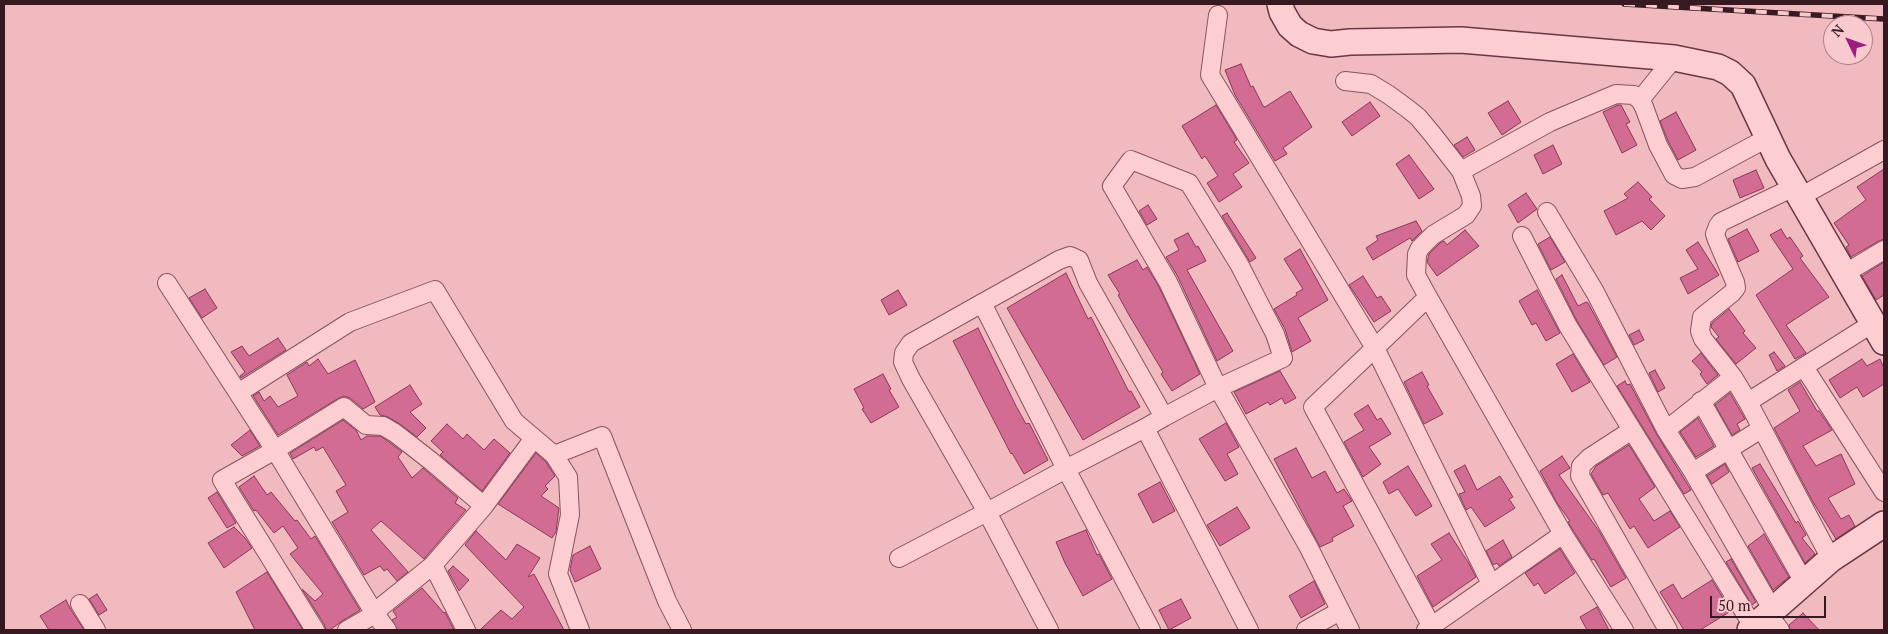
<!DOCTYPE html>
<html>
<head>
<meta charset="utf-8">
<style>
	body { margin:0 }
	#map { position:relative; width:1888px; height:634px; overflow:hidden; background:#f1babf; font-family:"PT Serif",serif }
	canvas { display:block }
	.frame { position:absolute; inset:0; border:5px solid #371922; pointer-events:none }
	.north { position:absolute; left:1823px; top:15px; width:50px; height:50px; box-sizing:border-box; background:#f8cacd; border:1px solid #ab8389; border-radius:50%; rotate:312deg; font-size:14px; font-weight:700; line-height:20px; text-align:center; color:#371922 }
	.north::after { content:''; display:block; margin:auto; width:18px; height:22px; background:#9d1e83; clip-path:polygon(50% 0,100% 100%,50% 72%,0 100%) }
	.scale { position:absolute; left:1710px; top:596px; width:116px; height:22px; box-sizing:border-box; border:2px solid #371922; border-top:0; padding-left:6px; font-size:15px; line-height:18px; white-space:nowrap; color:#371922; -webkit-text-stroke:4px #f8cacd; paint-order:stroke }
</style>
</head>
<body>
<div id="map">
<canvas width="1888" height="634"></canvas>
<div class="frame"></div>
<div class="north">N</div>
<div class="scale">50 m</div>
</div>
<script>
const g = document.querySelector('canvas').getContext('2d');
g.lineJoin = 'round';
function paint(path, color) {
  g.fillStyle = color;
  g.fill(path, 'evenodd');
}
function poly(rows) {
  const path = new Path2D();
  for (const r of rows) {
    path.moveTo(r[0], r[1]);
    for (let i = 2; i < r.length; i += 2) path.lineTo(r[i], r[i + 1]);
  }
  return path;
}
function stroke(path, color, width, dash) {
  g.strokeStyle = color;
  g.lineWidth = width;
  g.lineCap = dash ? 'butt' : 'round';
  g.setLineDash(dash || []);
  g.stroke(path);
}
const building = poly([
	[1241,64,1251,87,1253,86,1263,106,1265,107,1290,91,1312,127,1283,148,1287,154,1275,161,1235,95,1225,70,1241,64],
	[1508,101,1521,122,1502,135,1488,113,1508,101],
	[1370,102,1380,116,1352,136,1342,122,1370,102],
	[1216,105,1237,140,1234,142,1249,163,1233,174,1242,187,1219,202,1207,183,1218,176,1205,156,1202,159,1182,126,1216,105],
	[1618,105,1621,105,1630,122,1626,124,1637,145,1622,153,1603,112,1618,105],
	[1676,112,1696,150,1678,160,1668,141,1660,121,1676,112],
	[1467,137,1475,150,1463,157,1454,145,1467,137],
	[1553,145,1562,164,1543,174,1534,155,1553,145],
	[1409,155,1434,189,1419,199,1396,164,1409,155],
	[1884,169,1884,239,1879,241,1851,257,1846,247,1849,245,1834,223,1866,200,1857,187,1884,169],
	[1756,170,1764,188,1740,198,1733,180,1756,170],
	[1638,182,1652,197,1649,199,1665,216,1651,230,1642,221,1616,235,1604,211,1628,198,1624,194,1638,182],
	[1526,193,1537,209,1518,223,1508,205,1526,193],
	[1148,205,1157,219,1147,225,1139,211,1148,205],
	[1227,213,1256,258,1250,262,1222,216,1227,213],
	[1416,221,1422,231,1412,241,1410,238,1373,260,1366,248,1378,240,1376,236,1416,221],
	[1747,229,1759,251,1738,262,1728,239,1747,229],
	[1781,229,1787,239,1790,237,1803,256,1800,258,1829,297,1786,325,1806,353,1795,359,1756,295,1793,269,1770,235,1781,229],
	[1465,230,1479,246,1437,276,1427,262,1429,254,1440,243,1444,241,1447,245,1465,230],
	[1188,233,1196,247,1198,246,1206,261,1187,270,1233,351,1217,361,1178,277,1166,257,1179,250,1174,240,1188,233],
	[1550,237,1565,262,1551,270,1538,244,1550,237],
	[1698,242,1719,275,1688,294,1680,278,1698,269,1686,250,1698,242],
	[1300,249,1328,300,1298,318,1311,341,1292,352,1285,329,1274,309,1297,295,1296,293,1303,289,1284,259,1300,249],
	[1137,260,1143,270,1147,267,1159,287,1200,374,1172,391,1161,374,1163,372,1129,315,1118,295,1120,294,1108,275,1137,260],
	[1884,262,1884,295,1876,300,1862,276,1884,262],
	[1066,273,1088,319,1091,317,1129,392,1131,391,1140,407,1083,440,1007,308,1066,273],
	[1562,275,1578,306,1586,302,1588,303,1617,357,1604,365,1577,321,1556,279,1562,275],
	[1363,276,1377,298,1381,296,1391,311,1374,322,1349,285,1363,276],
	[205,289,217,308,202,318,189,298,205,289],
	[898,290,907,305,889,315,881,300,898,290],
	[1537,290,1560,333,1546,341,1536,323,1532,325,1519,301,1537,290],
	[1729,309,1745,331,1743,333,1756,348,1736,364,1716,339,1719,337,1711,327,1712,323,1729,309],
	[978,328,1016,406,1026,424,1029,423,1048,460,1024,474,1012,453,1011,454,953,341,978,328],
	[1639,330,1644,340,1634,345,1629,335,1639,330],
	[278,338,286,350,241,378,240,376,245,372,231,352,242,346,249,356,278,338],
	[1774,352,1785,366,1777,371,1769,355,1774,352],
	[1701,353,1718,375,1707,384,1700,374,1702,372,1692,361,1701,353],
	[1573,354,1590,382,1572,392,1556,364,1573,354],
	[318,359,328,374,355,360,375,402,363,409,350,398,344,396,339,398,278,435,253,396,259,392,264,401,270,396,278,407,298,396,287,375,307,362,309,366,318,359],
	[1862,359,1867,366,1880,359,1884,368,1884,384,1863,397,1857,387,1840,398,1829,380,1862,359],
	[1655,370,1665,388,1658,392,1649,373,1655,370],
	[1280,371,1296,398,1285,404,1282,398,1270,405,1268,402,1246,414,1234,392,1280,371],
	[1422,372,1429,385,1427,386,1443,414,1424,424,1404,382,1422,372],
	[883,374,891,389,889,390,899,407,871,423,862,409,864,408,854,389,883,374],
	[1625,381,1627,385,1630,384,1657,435,1691,490,1684,494,1617,386,1625,381],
	[1800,382,1817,411,1819,411,1832,430,1803,446,1816,466,1841,454,1855,484,1828,498,1841,519,1849,515,1855,526,1836,539,1813,502,1774,428,1800,411,1788,390,1800,382],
	[410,385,422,404,410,412,426,428,417,437,400,424,388,417,380,415,375,407,410,385],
	[1730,393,1745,419,1737,424,1740,430,1732,435,1715,405,1730,393],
	[1368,405,1377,420,1381,418,1391,434,1369,447,1381,464,1363,477,1344,442,1364,430,1354,414,1368,405],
	[1698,418,1714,446,1696,457,1680,432,1698,418],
	[343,420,356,430,361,440,367,436,380,436,389,442,402,452,398,457,412,478,423,468,458,498,455,503,466,510,424,559,381,521,371,530,408,572,397,581,387,569,384,571,380,566,364,575,332,522,348,512,336,491,346,485,323,447,316,451,314,447,293,459,290,453,343,420],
	[1226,423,1239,447,1227,454,1238,474,1225,481,1199,439,1226,423],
	[447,424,463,439,467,434,484,450,494,439,510,453,482,491,440,455,443,452,431,441,447,424],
	[250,430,260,446,242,456,231,445,250,430],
	[1629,445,1655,487,1639,499,1654,521,1670,511,1680,527,1648,548,1634,526,1630,529,1608,493,1603,495,1591,474,1596,466,1629,445],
	[1296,448,1312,478,1325,471,1337,493,1344,489,1352,501,1343,506,1354,526,1332,538,1333,541,1320,547,1274,459,1296,448],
	[536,453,546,462,555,476,545,486,548,489,541,496,559,508,556,532,552,538,498,504,536,453],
	[1562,456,1570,468,1559,475,1599,531,1626,578,1611,587,1594,559,1592,560,1574,532,1568,522,1570,521,1557,503,1540,471,1562,456],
	[1725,464,1729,472,1712,484,1707,476,1725,464],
	[1760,464,1796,523,1798,521,1806,535,1802,538,1815,554,1805,563,1752,468,1760,464],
	[1465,465,1477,490,1500,476,1513,497,1509,499,1515,508,1485,527,1471,507,1466,510,1459,494,1465,492,1454,471,1465,465],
	[1408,466,1432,506,1416,516,1398,489,1389,494,1383,482,1408,466],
	[254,476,267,495,271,492,295,521,297,520,311,539,315,536,360,610,342,621,330,630,326,630,324,624,302,589,315,601,323,594,290,554,298,548,283,526,274,533,256,510,254,511,239,487,254,476],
	[1160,482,1175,511,1153,523,1138,494,1160,482],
	[217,492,236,523,227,528,208,498,217,492],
	[1237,507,1250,528,1220,546,1207,525,1237,507],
	[234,527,245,538,252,548,224,568,208,543,234,527],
	[1086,530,1097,555,1099,554,1112,579,1083,596,1065,563,1056,542,1086,530],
	[476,531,506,560,517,544,540,558,528,577,534,574,564,630,480,630,501,610,512,619,524,607,465,545,476,531],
	[1449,533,1468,562,1476,577,1433,607,1417,576,1442,560,1431,544,1449,533],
	[1764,534,1789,577,1773,590,1748,546,1764,534],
	[1503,540,1512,557,1499,566,1497,563,1493,565,1486,551,1503,540],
	[590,546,601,569,575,582,570,570,573,555,590,546],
	[1560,549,1575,573,1545,594,1538,583,1534,586,1525,573,1560,549],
	[1731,559,1756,602,1752,605,1726,562,1731,559],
	[453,566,469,580,459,591,448,571,453,566],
	[267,572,303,630,255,630,236,592,267,572],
	[1712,580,1731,611,1700,630,1684,630,1660,592,1673,584,1682,599,1712,580],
	[1314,581,1325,604,1301,618,1289,596,1314,581],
	[422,588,444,613,445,612,454,630,397,630,392,620,397,617,393,611,422,588],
	[97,594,107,610,99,615,89,599,97,594],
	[1181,599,1191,618,1169,630,1159,610,1181,599],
	[66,600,71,610,84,630,49,630,40,616,66,600],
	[1597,607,1609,630,1587,630,1580,617,1597,607],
	[1803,613,1819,630,1790,630,1789,625,1803,613]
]);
paint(building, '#d36c92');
stroke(building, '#8a3758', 1);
const street = poly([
	[1218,15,1210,75,1375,348,1313,407,1432,627],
	[1345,81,1371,84,1389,95,1408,109,1418,117,1433,135,1461,171,1550,122,1616,94,1634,95,1640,100,1644,107,1658,145,1674,175,1682,179,1695,177,1769,137],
	[1640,100,1674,58],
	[1794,187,1721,222,1718,226,1715,234,1717,240,1735,282,1736,288,1732,293,1702,317,1700,331,1703,339,1733,377,1748,402,1831,559],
	[1800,197,1884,150],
	[1547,212,1595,292,1666,430,1693,472,1772,609],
	[1522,236,1568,326,1753,626],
	[1844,274,1884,250],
	[167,283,275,450,222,480,315,630],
	[1428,297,1416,275,1417,254,1420,248,1433,235,1466,215,1472,206,1471,196,1461,171],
	[982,303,1066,469,1151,630],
	[1804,367,1884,492],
	[238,393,350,322,435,290,514,421,554,455,568,477,570,515,558,574,580,630],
	[1701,401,1804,582],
	[1748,402,1873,323],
	[344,407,366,425,383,426,395,433,431,461,484,506,433,565,382,606,375,614,275,450,344,407],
	[1164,417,1218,388,1168,282,1112,186,1131,160,1189,183,1239,264,1275,334,1283,358,1218,388,1308,546,1350,630],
	[1145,428,1249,630],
	[1632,430,1589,458,1581,466,1580,476,1668,630],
	[1666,430,1733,377],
	[554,455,602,436,667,601,682,630],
	[1693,472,1761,429],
	[484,506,534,438],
	[899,558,987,512,1066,469,1145,428,1164,417,1088,283,1079,260,1070,256,1059,260,911,343,904,353,903,362,911,379,987,512,1049,630],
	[433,565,466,630],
	[1491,584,1375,348,1428,297,1563,534,1624,630],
	[80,604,96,630],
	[1767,613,1780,630],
	[347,630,375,614,387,630],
	[1306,630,1340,611],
	[1426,630,1563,534]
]);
const secondary = poly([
	[1280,4,1282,12,1290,26,1299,34,1313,41,1331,44,1350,42,1461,40,1674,58,1718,67,1730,73,1743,85,1778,159,1884,342],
	[1750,630,1831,559,1884,524]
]);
stroke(street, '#895361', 20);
stroke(secondary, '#6b3645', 28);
stroke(street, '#fccdd1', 18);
stroke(secondary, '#fccdd1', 25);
const rail = poly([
	[1624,4,1884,19]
]);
stroke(rail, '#371922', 5.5);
stroke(rail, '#f8cacd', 4, [11]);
</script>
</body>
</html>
